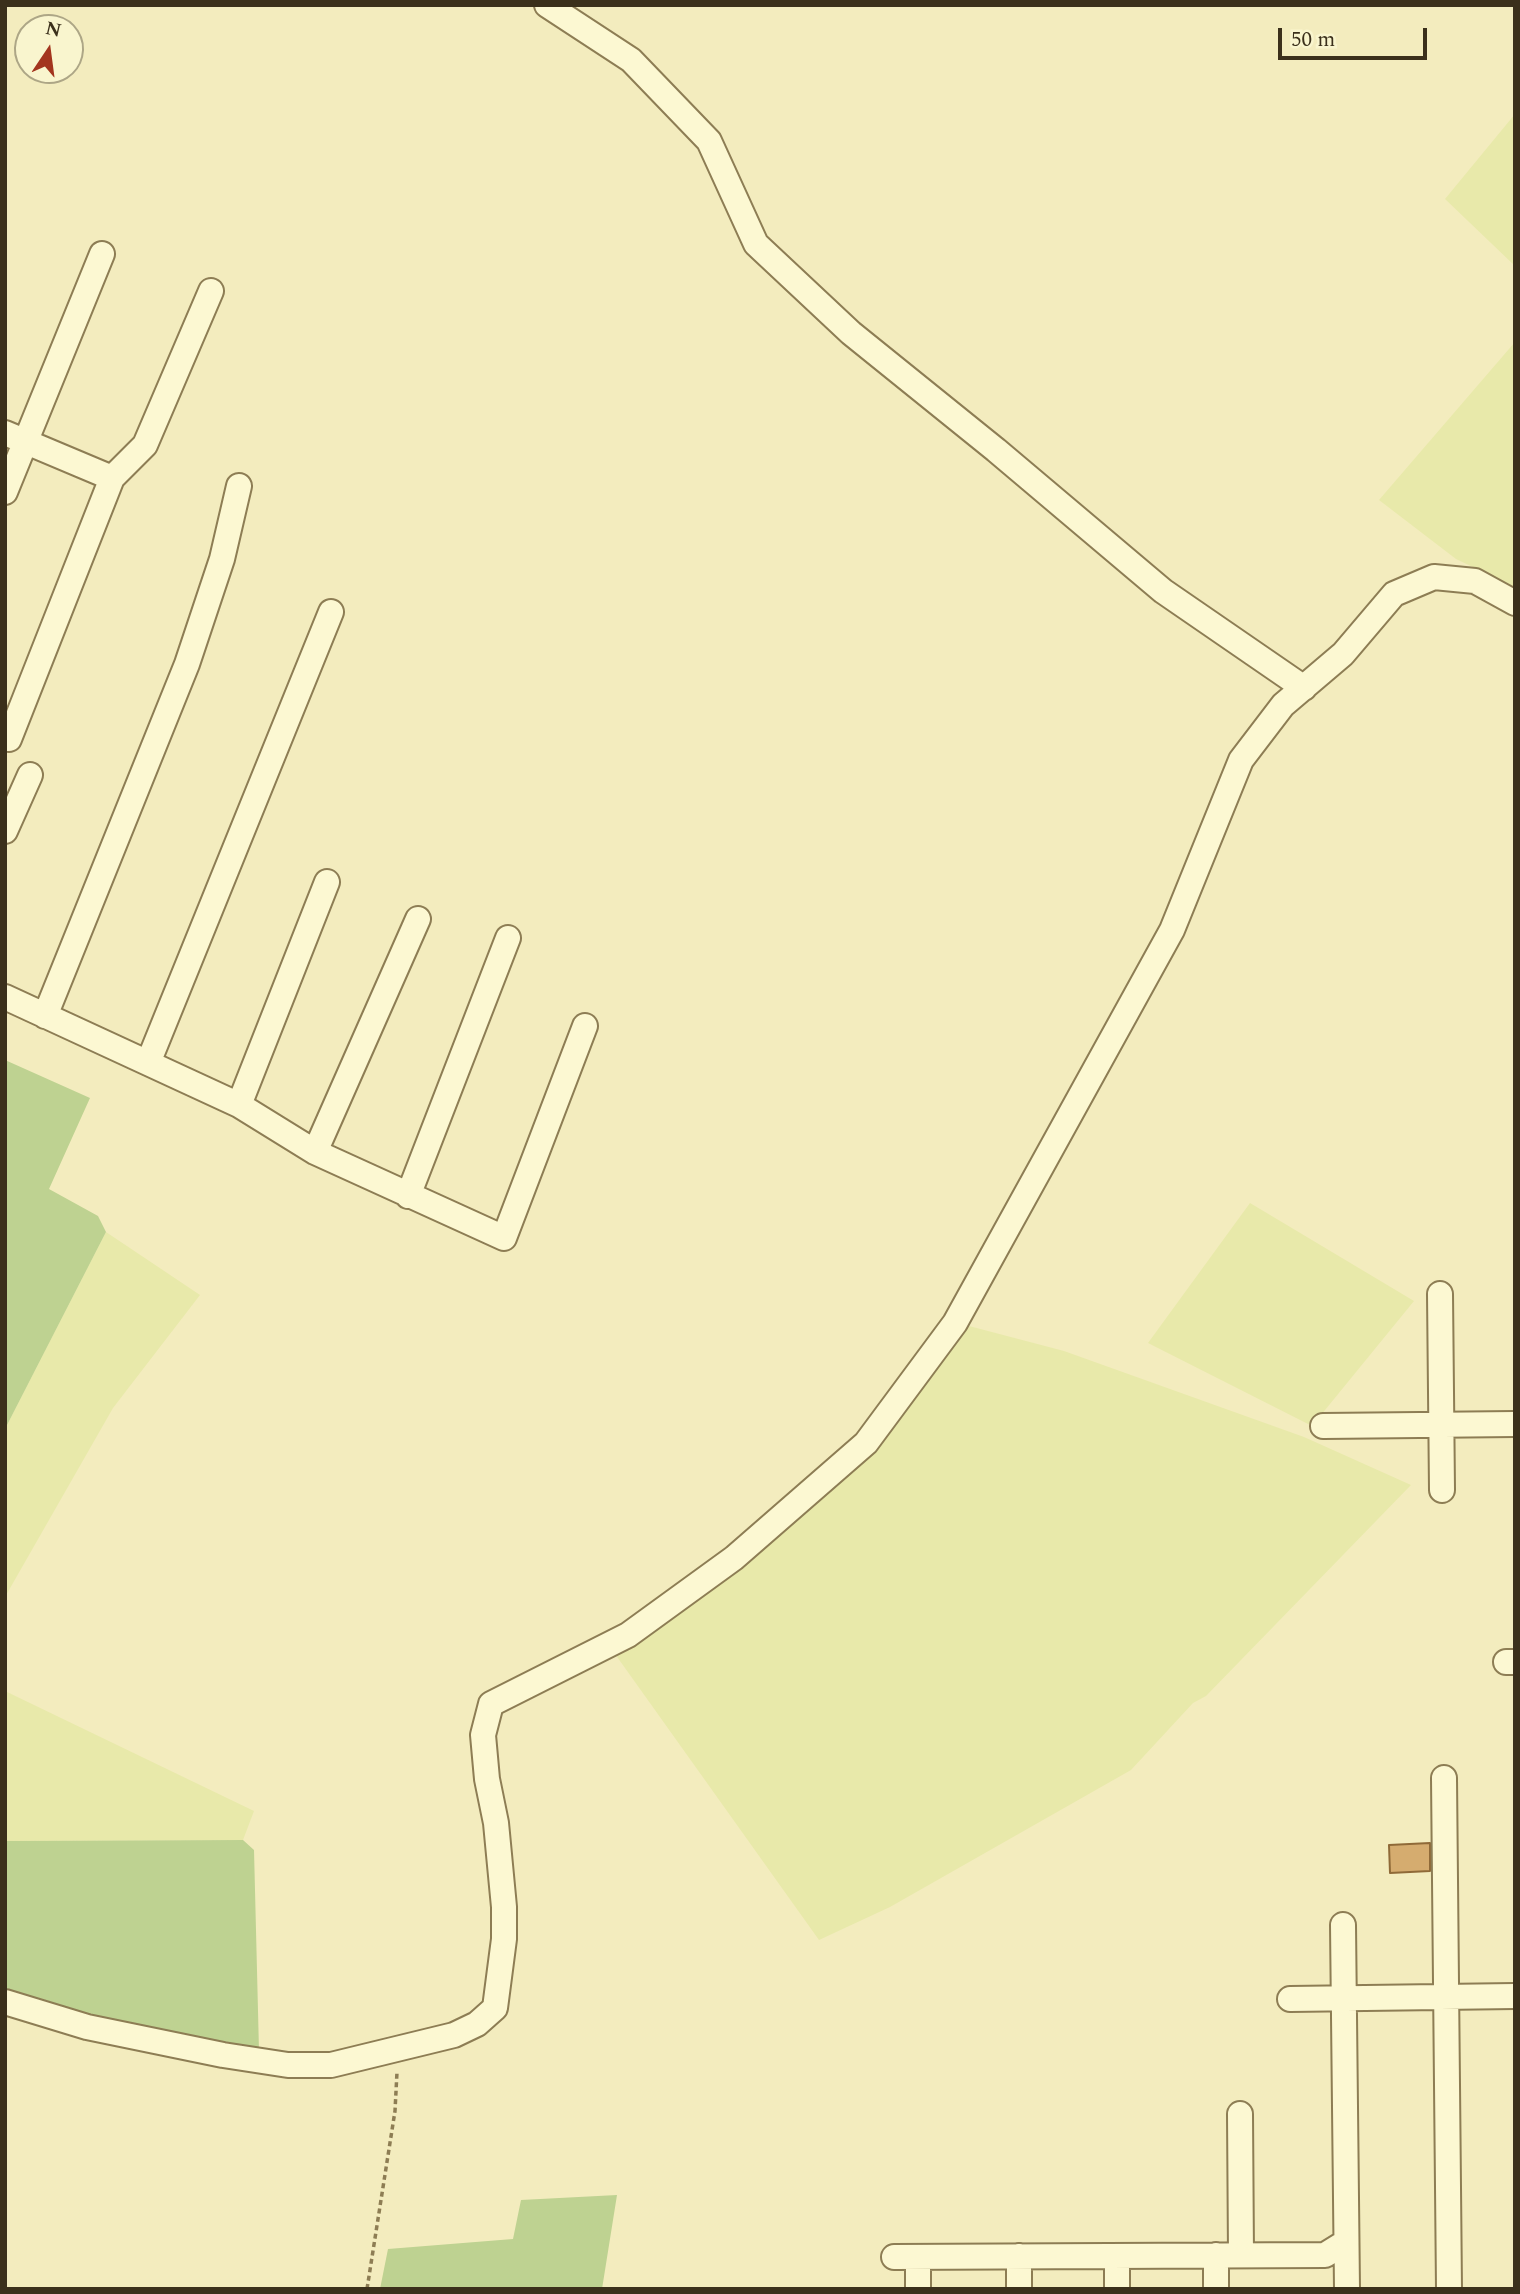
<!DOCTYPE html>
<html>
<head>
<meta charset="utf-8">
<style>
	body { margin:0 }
	#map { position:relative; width:1520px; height:2294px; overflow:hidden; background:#f3ecbe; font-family:Spectral,serif }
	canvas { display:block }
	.frame { position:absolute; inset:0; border:7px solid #3b301b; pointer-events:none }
	.north { position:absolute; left:14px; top:14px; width:70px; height:70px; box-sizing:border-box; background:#f9f5ce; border:2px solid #ada686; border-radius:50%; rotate:13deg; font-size:19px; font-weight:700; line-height:28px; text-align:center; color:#3b301b }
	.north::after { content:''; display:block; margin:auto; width:24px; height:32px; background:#a3351e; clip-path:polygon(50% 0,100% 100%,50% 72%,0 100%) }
	.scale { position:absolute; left:1278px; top:28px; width:149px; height:32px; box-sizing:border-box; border:4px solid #3b301b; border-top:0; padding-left:9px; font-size:21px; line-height:24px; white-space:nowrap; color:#3b301b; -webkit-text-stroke:5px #f9f5ce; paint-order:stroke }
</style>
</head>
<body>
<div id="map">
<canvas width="1520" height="2294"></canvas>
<div class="frame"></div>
<div class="north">N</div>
<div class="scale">50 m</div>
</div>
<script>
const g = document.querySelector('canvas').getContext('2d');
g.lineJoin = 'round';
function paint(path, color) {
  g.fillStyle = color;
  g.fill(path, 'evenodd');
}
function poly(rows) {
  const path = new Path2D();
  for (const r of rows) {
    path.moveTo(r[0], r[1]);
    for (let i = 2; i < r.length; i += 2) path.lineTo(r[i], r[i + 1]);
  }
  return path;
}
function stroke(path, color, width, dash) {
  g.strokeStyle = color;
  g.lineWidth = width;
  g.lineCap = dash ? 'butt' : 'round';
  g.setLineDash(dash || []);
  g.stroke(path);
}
paint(poly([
	[1515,114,1515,266,1445,199],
	[1515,342,1515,587,1456,559,1379,500],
	[1250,1203,1414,1301,1312,1426,1148,1343],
	[106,1232,200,1295,113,1408,5,1597,5,1429],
	[969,1326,1064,1351,1304,1437,1411,1485,1206,1696,1193,1703,1131,1770,890,1907,819,1940,615,1654,867,1453],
	[5,1691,254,1811,243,1840,5,1841]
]), '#e8e9aa');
paint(poly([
	[5,1060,90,1098,49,1189,98,1216,106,1232,5,1429],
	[243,1840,254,1850,259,2051,94,2020,5,1994,5,1841],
	[617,2195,602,2289,380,2289,388,2249,513,2239,521,2200]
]), '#bed291');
const building = poly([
	[1430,1843,1430,1871,1390,1873,1389,1845,1430,1843]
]);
paint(building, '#d5ac6f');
stroke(building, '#8f6a38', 2);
const minor = poly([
	[547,5,631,60,709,141,756,244,851,333,996,450,1163,591,1304,688],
	[5,433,112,478],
	[5,492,102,254],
	[9,739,112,478,145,445,211,291],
	[5,831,30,775],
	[5,997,239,1105,315,1152,504,1238,585,1026],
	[45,1016,187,664,222,559,239,486],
	[148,1063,331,612],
	[239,1105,327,882],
	[315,1152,418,919],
	[408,1196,508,938],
	[1440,1294,1442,1490],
	[1323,1426,1515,1424],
	[1506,1662,1515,1662],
	[1444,1778,1449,2289],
	[1343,1925,1347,2289],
	[1290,1999,1515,1996],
	[5,2002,87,2027,223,2055,288,2065,331,2065,454,2035,477,2024,495,2008,504,1939,504,1907,496,1823,487,1779,483,1735,491,1704,628,1635,734,1558,866,1443,955,1323,1172,930,1241,760,1283,705,1343,654,1394,594,1434,577,1475,581,1515,603],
	[1240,2114,1241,2255],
	[1216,2255,1216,2289],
	[1019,2256,1019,2289],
	[1117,2256,1117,2289],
	[894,2257,1325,2255,1346,2242],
	[918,2257,918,2289]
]);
stroke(minor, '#8d7d54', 28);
stroke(poly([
	[367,2289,395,2111,397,2072]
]), '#8d7d54', 3.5, [5, 3.5]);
stroke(minor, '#fcf8d2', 24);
</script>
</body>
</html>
